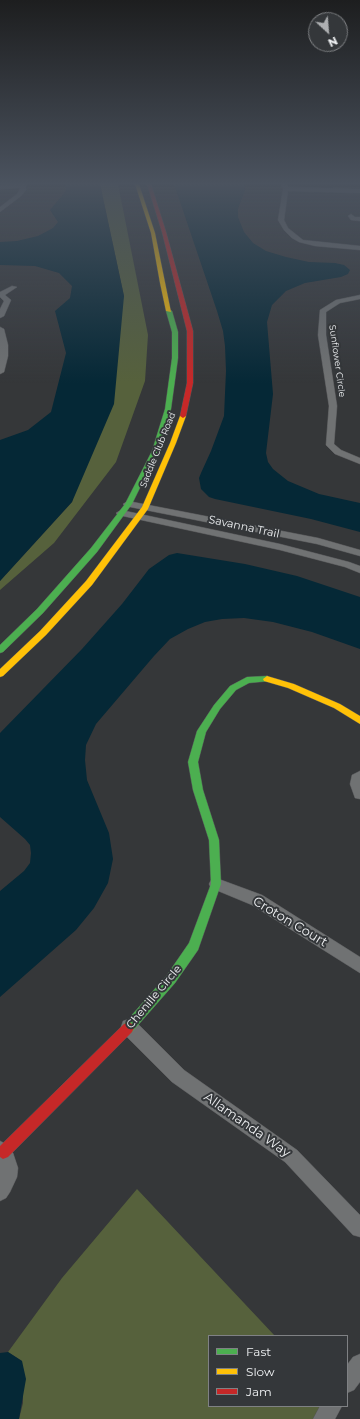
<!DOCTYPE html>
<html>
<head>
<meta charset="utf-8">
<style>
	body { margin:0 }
	#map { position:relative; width:360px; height:1419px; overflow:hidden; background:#353739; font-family:Montserrat,sans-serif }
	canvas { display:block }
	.legend { position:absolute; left:208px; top:1335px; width:140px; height:72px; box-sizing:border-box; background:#34373a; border:1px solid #7f8184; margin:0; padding:5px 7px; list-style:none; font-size:12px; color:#eff1f3 }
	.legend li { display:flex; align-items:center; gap:8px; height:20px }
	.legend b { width:20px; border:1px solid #7f8184 }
	.north { position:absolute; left:308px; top:12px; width:40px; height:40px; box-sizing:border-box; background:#34373a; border:1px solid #7f8184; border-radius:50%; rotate:154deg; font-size:11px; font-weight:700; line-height:16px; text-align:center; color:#eff1f3 }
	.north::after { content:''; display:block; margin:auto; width:14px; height:18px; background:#aeb0b2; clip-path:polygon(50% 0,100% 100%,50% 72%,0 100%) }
</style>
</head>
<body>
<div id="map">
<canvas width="360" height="1419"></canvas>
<ul class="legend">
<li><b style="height:5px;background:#4caf50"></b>Fast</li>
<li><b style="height:5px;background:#ffc107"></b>Slow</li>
<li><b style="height:5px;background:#c62828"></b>Jam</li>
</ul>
<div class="north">N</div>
</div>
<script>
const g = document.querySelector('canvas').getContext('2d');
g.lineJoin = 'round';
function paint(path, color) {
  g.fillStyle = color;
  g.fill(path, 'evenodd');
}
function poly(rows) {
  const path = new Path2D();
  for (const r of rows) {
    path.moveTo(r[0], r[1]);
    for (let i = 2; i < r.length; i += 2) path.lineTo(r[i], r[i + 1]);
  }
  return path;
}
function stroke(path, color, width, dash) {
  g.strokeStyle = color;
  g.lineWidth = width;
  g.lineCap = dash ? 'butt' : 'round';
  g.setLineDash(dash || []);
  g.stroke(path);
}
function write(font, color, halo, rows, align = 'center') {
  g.font = font + ' Montserrat,sans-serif';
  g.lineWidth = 4;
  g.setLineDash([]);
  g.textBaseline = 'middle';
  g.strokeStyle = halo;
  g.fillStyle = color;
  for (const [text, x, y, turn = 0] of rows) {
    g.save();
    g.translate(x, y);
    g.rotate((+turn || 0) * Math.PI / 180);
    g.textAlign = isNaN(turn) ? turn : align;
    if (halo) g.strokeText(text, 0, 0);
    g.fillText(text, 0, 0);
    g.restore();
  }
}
paint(poly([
	[100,184,118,184,148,335,145,381,116,462,54,543,0,590,0,581,72,502,124,296],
	[137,1189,275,1336,209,1336,209,1406,332,1406,323,1419,19,1419,23,1403,22,1361,8,1352,62,1278]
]), '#56613c');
paint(poly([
	[65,184,100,184,124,296,114,404,72,502,0,581,0,440,28,430,51,412,66,353,55,311,70,298,72,286,59,273,35,266,0,265,0,242,17,241,38,236,53,228,58,222,50,210,66,191],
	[174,184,244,184,245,190,238,209,238,217,244,232,253,243,266,251,286,257,309,262,335,263,344,265,350,270,348,274,341,277,305,283,286,291,272,305,267,322,273,394,266,453,268,462,273,469,288,481,319,494,360,503,360,532,311,519,215,499,209,497,201,489,199,478,201,473,211,451,224,416,226,371,225,346,223,331,217,311],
	[177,553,245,564,297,576,360,597,360,649,312,632,273,622,244,618,222,619,205,622,188,629,170,639,154,656,96,724,86,745,85,760,87,780,109,833,113,859,108,883,94,908,76,930,0,997,0,891,24,871,30,863,31,853,30,845,25,839,0,817,0,733,82,649,122,604,149,569,169,555],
	[8,1352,22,1361,26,1379,19,1419,0,1419,0,1353]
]), '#052836');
const street = poly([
	[26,184,26,190,21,196,0,212,0,207,17,194,20,188,0,189,0,185,26,184],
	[281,184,287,184,288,187,360,189,360,193,288,191,284,220,288,228,303,240,360,246,360,250,315,246,299,242,292,238,284,230,278,220,283,189,281,184],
	[351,214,355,217,360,217,360,221,351,220,348,216,351,214],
	[12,286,17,287,5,295,11,300,4,316,0,318,0,309,4,301,0,297,0,292,12,286],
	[360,295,360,299,340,303,326,312,326,335,337,406,334,444,341,450,360,458,360,464,335,454,326,445,329,406,318,335,320,310,336,300,360,295],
	[0,327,4,329,8,345,8,356,4,372,0,374,0,327],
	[128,501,318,538,360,550,360,556,317,544,125,506,123,504,128,501],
	[121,510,280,544,349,562,360,566,360,573,345,567,280,550,118,515,116,513,121,510],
	[360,771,360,799,355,798,350,784,352,775,360,771],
	[216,878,262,895,360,957,360,973,252,905,211,888,209,884,211,880,216,878],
	[129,1019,135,1021,184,1070,297,1150,360,1215,360,1237,353,1235,285,1162,172,1082,123,1033,121,1027,123,1021,129,1019],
	[0,1141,6,1144,13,1153,18,1168,17,1177,10,1192,6,1198,0,1201,0,1141],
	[360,1354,360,1382,354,1390,347,1393,347,1365,353,1357,360,1354],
	[320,1406,342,1406,335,1419,313,1419,320,1406]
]);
const fast = poly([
	[169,309,172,311,178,332,178,358,171,409,158,451,132,504,97,552,43,613,3,652,0,653,0,645,37,609,91,548,125,504,152,451,165,409,172,358,172,332,166,311,169,309],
	[267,676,271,679,270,681,249,683,236,690,220,709,206,732,198,762,203,790,219,840,221,884,198,950,175,983,132,1032,128,1034,124,1032,122,1028,124,1024,167,975,189,943,211,884,209,840,193,790,188,762,197,731,214,705,230,686,247,677,267,676]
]);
const slow = poly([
	[135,184,139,184,155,233,171,312,166,311,160,283,151,233,135,184],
	[183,414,186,416,176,443,148,509,92,585,46,635,3,676,0,677,0,669,40,631,86,581,142,507,170,443,180,416,183,414],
	[267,676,294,684,340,704,360,716,360,724,334,708,288,688,264,681,263,679,267,676]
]);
const jam = poly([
	[147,184,151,184,166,232,193,331,193,383,186,416,183,418,180,416,187,383,187,331,162,232,147,184],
	[128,1022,132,1024,134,1028,132,1032,8,1157,3,1159,0,1157,0,1146,124,1024,128,1022]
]);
stroke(street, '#545557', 1);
stroke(fast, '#545557', 1);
stroke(slow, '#545557', 1);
stroke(jam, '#545557', 1);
paint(street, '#707273');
paint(fast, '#4caf50');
paint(slow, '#ffc107');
paint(jam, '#c62828');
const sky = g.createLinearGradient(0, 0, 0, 383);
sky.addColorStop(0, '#1d1e1f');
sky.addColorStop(0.48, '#4b535f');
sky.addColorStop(1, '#4b535f00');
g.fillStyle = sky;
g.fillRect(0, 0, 360, 383);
write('9px', '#eff1f3', '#34373a', [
	["Sunflower Circle",337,361,82],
	["Saddle Club Road",158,450,-68]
]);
write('11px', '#eff1f3', '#34373a', [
	["Savanna Trail",244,527,12],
	["Chenille Circle",154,997,-50]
]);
write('13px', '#eff1f3', '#34373a', [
	["Croton Court",290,922,31],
	["Allamanda Way",247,1125,35]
]);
</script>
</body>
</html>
